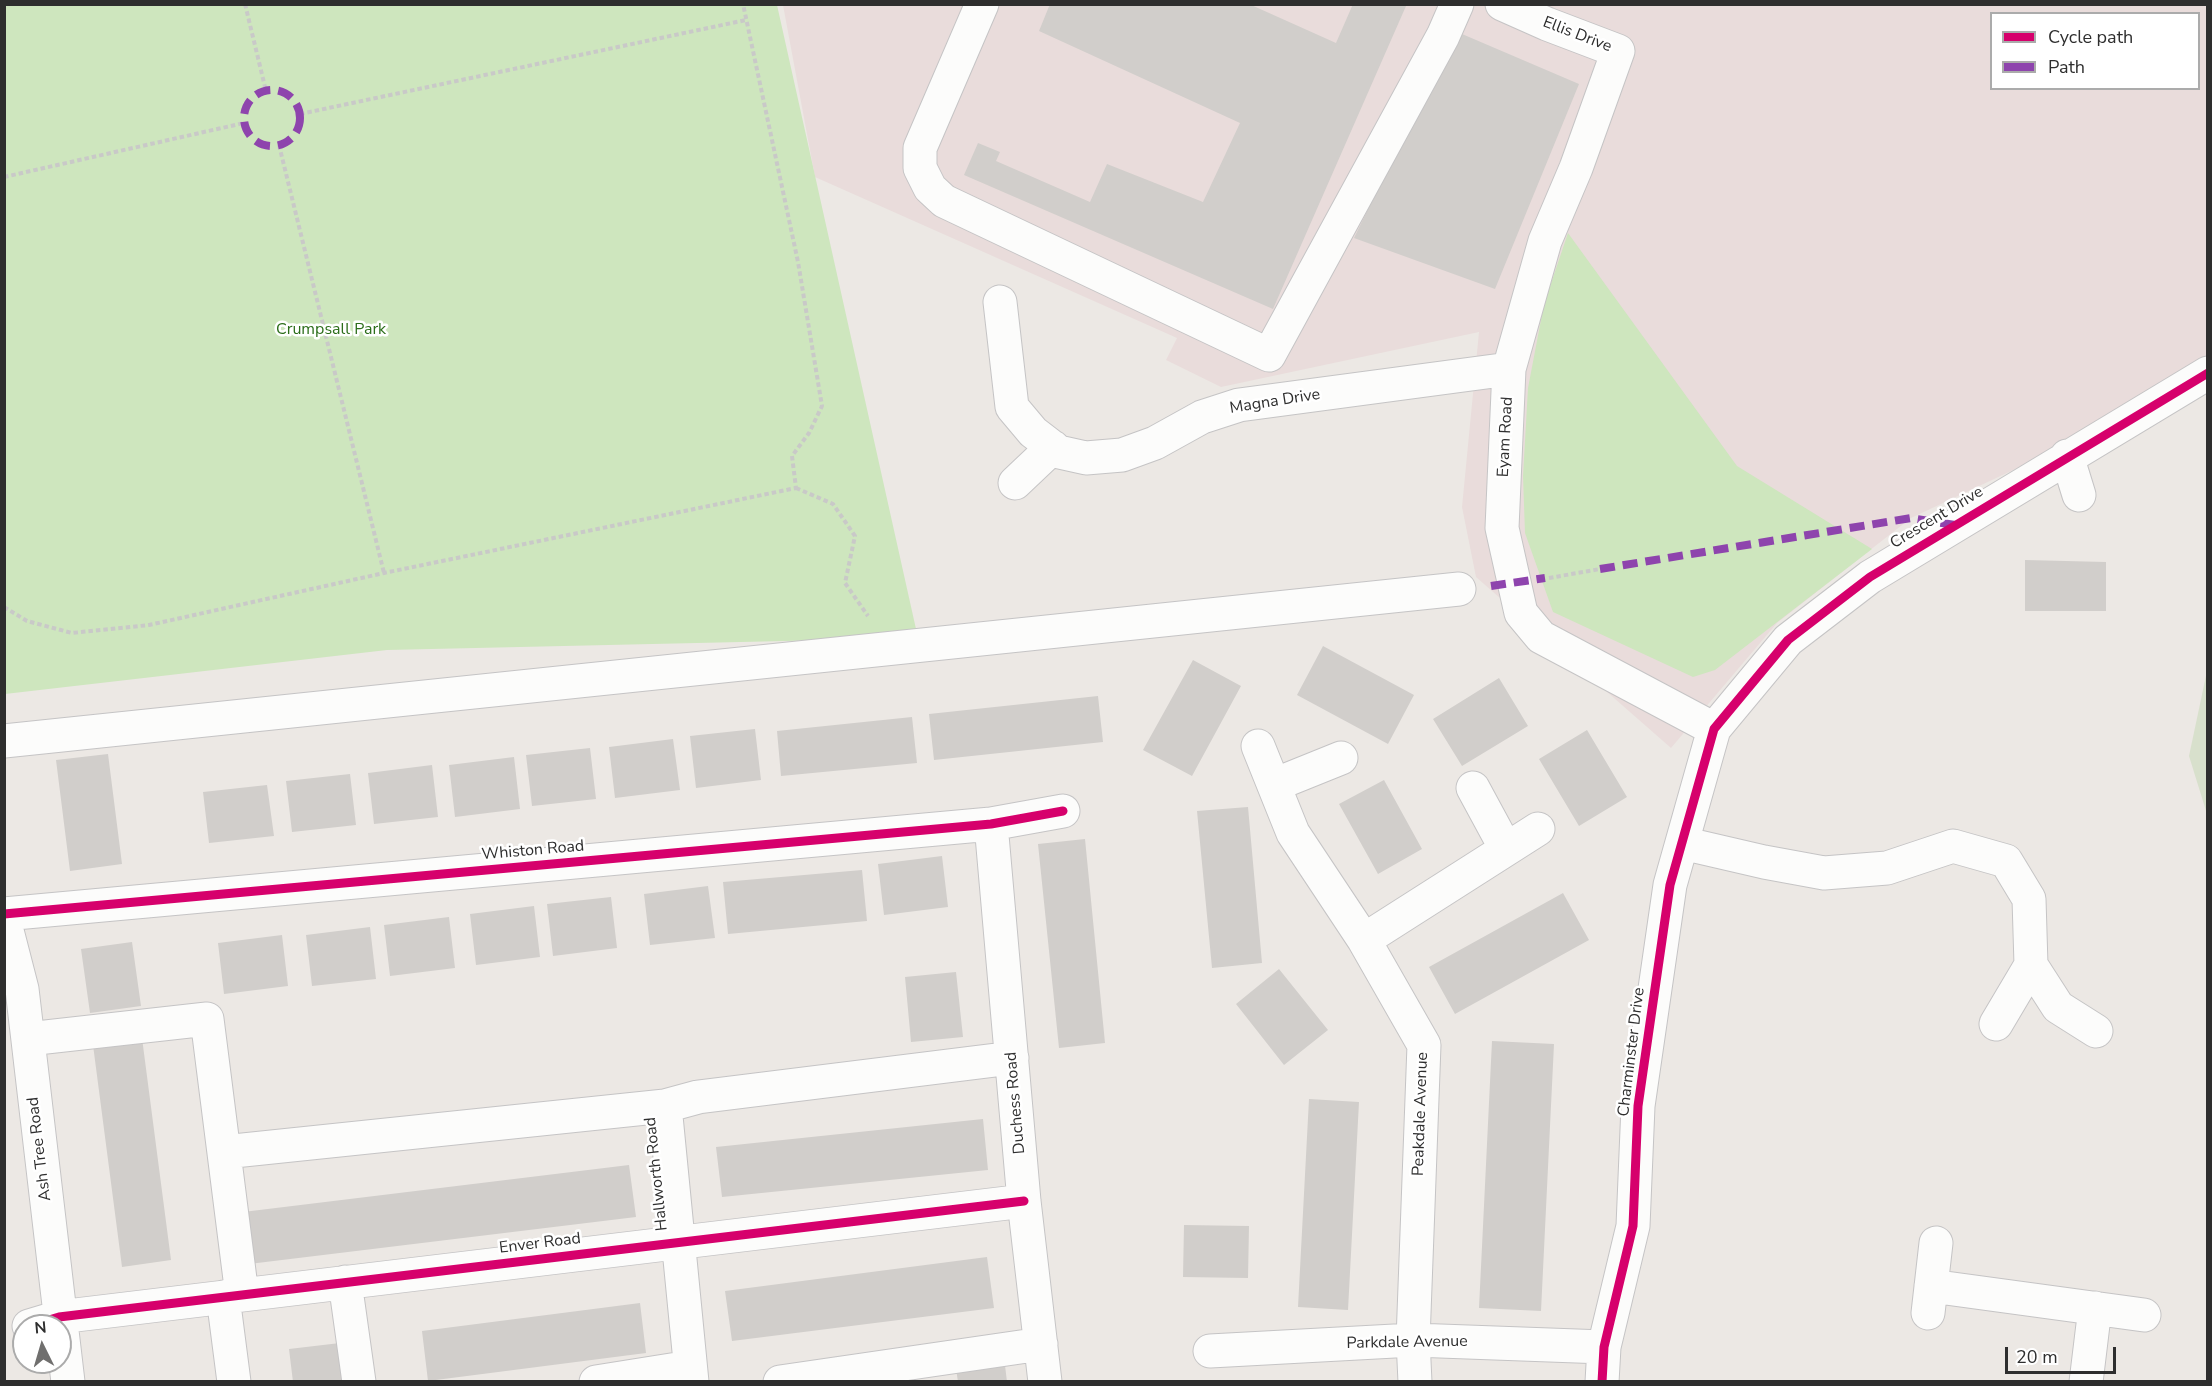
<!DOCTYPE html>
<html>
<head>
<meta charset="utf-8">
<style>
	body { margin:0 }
	#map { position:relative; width:2212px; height:1386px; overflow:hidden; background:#ece8e4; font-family:"Nunito Sans",sans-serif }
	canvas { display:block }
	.frame { position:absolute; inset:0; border:6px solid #2e2e2e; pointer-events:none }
	.legend { position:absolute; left:1990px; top:12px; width:210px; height:78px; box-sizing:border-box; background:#fff; border:2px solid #ababab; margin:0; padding:8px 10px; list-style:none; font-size:18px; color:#2e2e2e }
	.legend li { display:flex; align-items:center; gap:12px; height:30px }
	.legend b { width:30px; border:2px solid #ababab }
	.north { position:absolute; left:12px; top:1314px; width:60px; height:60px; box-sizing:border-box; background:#fff; border:2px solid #ababab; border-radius:50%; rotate:355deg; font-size:16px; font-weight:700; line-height:24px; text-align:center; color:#2e2e2e }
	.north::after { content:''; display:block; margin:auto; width:21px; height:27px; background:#706f6e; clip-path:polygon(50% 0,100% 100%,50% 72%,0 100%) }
	.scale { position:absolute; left:2005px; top:1347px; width:111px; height:27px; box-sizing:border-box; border:3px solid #2e2e2e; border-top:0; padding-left:8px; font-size:18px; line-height:21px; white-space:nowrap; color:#2e2e2e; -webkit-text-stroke:4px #fff; paint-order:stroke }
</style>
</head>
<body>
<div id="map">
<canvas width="2212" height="1386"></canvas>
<div class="frame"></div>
<ul class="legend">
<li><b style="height:8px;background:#d6006c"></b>Cycle path</li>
<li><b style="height:8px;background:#8e44ad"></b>Path</li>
</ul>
<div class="north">N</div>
<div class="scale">20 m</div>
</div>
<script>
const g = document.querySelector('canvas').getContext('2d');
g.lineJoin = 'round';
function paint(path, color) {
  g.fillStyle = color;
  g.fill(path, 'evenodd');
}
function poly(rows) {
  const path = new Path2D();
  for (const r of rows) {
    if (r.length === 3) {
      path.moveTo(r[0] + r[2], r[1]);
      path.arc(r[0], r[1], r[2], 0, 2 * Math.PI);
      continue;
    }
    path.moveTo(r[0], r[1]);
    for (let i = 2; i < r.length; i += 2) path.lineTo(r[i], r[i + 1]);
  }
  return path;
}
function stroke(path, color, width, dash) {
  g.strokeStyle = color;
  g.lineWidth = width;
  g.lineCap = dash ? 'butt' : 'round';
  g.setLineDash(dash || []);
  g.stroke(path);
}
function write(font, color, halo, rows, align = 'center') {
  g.font = font + ' "Nunito Sans",sans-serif';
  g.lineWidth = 5;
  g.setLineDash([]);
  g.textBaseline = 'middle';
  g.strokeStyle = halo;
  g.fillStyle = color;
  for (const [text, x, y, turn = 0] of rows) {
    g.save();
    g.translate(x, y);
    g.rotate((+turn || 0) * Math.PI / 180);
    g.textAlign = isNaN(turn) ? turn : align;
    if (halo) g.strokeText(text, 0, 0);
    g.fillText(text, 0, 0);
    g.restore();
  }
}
paint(poly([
	[783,5,2207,5,2207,379,1911,518,1777,623,1671,748,1476,577,1462,507,1479,332,1221,387,1166,360,1177,338,815,177],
	[1992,14,2198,14,2198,88,1992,88]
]), '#e9dcdb');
paint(poly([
	[4,5,777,5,918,638,387,650,5,694],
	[1568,233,1737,466,1872,549,1715,670,1693,677,1553,612,1525,533,1523,476,1528,388,1544,304]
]), '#cee6be');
paint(poly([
	[2207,671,2208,814,2207,814,2189,756]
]), '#d8e0cc');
paint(poly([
	[1050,4,1249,4,1336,43,1353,4,1406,6,1273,309,964,175,978,143,1000,152,996,161,1090,202,1107,164,1203,202,1240,123,1039,31],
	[1455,31,1579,84,1495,289,1354,238],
	[2025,560,2106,562,2106,611,2025,611],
	[1323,646,1414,695,1388,744,1297,695],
	[1193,660,1241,686,1192,776,1143,750],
	[1499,678,1528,726,1462,766,1433,719],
	[1098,696,1103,742,934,760,929,714],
	[912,717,917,763,781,776,777,731],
	[755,729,761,780,696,788,690,736],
	[1587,730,1627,797,1579,826,1539,759],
	[673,739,680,790,615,798,609,747],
	[590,748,596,799,532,806,526,755],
	[108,754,122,864,70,871,56,760],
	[514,757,520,809,455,817,449,765],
	[432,765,438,817,374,824,368,773],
	[350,774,356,825,292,832,286,781],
	[1384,780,1422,849,1378,874,1339,804],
	[267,785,274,836,209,843,203,792],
	[1248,807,1262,963,1212,968,1197,811],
	[1085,839,1105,1043,1059,1048,1038,844],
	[942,856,948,907,884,915,878,864],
	[862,870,867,921,728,934,723,882],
	[708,886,715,938,650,945,644,894],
	[1563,893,1589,940,1455,1014,1429,967],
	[611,897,617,948,553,956,547,904],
	[534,906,540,957,476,965,470,914],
	[449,917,455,968,390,976,384,925],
	[370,927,376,979,312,986,306,935],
	[282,935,288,986,224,994,218,943],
	[132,942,141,1006,90,1013,81,949],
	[1279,969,1328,1030,1284,1065,1236,1004],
	[956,972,963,1037,911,1042,905,977],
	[142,1038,171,1260,122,1267,93,1045],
	[1492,1041,1554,1044,1541,1311,1479,1308],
	[1309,1099,1359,1102,1348,1310,1298,1307],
	[983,1119,988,1170,722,1197,716,1147],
	[629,1165,636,1217,249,1264,243,1212],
	[1184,1225,1249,1226,1248,1278,1183,1277],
	[987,1257,994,1308,732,1341,725,1291],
	[640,1303,646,1353,428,1381,422,1331],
	[340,1343,345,1382,293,1382,289,1349],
	[1004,1357,1007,1382,958,1382,955,1362]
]), '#d1cecb');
const minor = poly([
	[982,4,920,148,920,168,930,188,944,201,1269,355,1443,36,1457,4],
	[1502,4,1547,24,1618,51,1576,168,1545,241,1509,369,1502,528,1521,613,1541,637,1714,729],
	[1000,302,1012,407,1033,432,1059,452,1086,458,1122,455,1155,443,1202,417,1239,405,1509,369],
	[2067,456,2079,495],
	[1015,483,1053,447],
	[4,741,1459,589],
	[1258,746,1293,833,1364,940,1424,1045,1413,1340,1415,1382],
	[1274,785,1341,758],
	[1473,788,1506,849],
	[991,824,1024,1201,1045,1382],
	[1682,843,1764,862,1824,873,1887,868,1953,846,2006,861,2029,899,2031,965,2058,1007,2096,1031],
	[4,914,991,824,1063,811],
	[4,919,22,989,68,1382],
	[1364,940,1538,829],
	[1996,1024,2031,965],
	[28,1039,207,1019,242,1295],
	[665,1106,692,1382],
	[224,1152,665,1106,698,1097,1012,1058],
	[345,1282,359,1382],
	[1931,1286,2144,1315],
	[223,1297,234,1382],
	[1928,1313,1936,1243],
	[29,1326,59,1317,1024,1201],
	[1210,1351,1413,1340,1604,1347],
	[596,1382,690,1367],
	[780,1382,1041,1344],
	[1602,1382,1604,1347,1633,1226,1638,1106,1670,885,1714,729,1788,640,1870,577,2208,373],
	[2086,1382,2095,1308]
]);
stroke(minor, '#c5c4c5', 35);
stroke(poly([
	[245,4,266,91],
	[300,114,746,20],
	[279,145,384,573],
	[4,177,244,123],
	[796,488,833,504,855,536,845,583,868,616],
	[1549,578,1600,569],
	[4,607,27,621,72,633,149,625,384,573,796,488,792,456,809,433,822,406,798,262,743,4]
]), '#c9c9c8', 4, [4.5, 3]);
stroke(minor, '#fcfcfb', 33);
stroke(poly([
	[272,118,28],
	[1600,569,1911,518,1955,525],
	[1491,586,1545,578]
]), '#8e44ad', 8, [15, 8]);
stroke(poly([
	[4,914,991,824,1063,811],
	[29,1326,59,1317,1024,1201],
	[1602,1382,1604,1347,1633,1226,1638,1106,1670,885,1714,729,1788,640,1870,577,2208,373]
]), '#d6006c', 9);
write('16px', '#2e2e2e', '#fff', [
	["Ellis Drive",1577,35,21],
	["Magna Drive",1275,402,-9],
	["Eyam Road",1506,437,-87],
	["Crescent Drive",1937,518,-31],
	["Whiston Road",533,851,-5],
	["Charminster Drive",1632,1052,-83],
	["Duchess Road",1016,1103,-95],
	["Peakdale Avenue",1421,1114,-88],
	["Ash Tree Road",40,1149,-97],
	["Hallworth Road",657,1174,-96],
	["Enver Road",540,1244,-7],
	["Parkdale Avenue",1407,1343,-1]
]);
write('16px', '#2c6e1b', '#fff', [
	["Crumpsall Park",331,330]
]);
</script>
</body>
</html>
